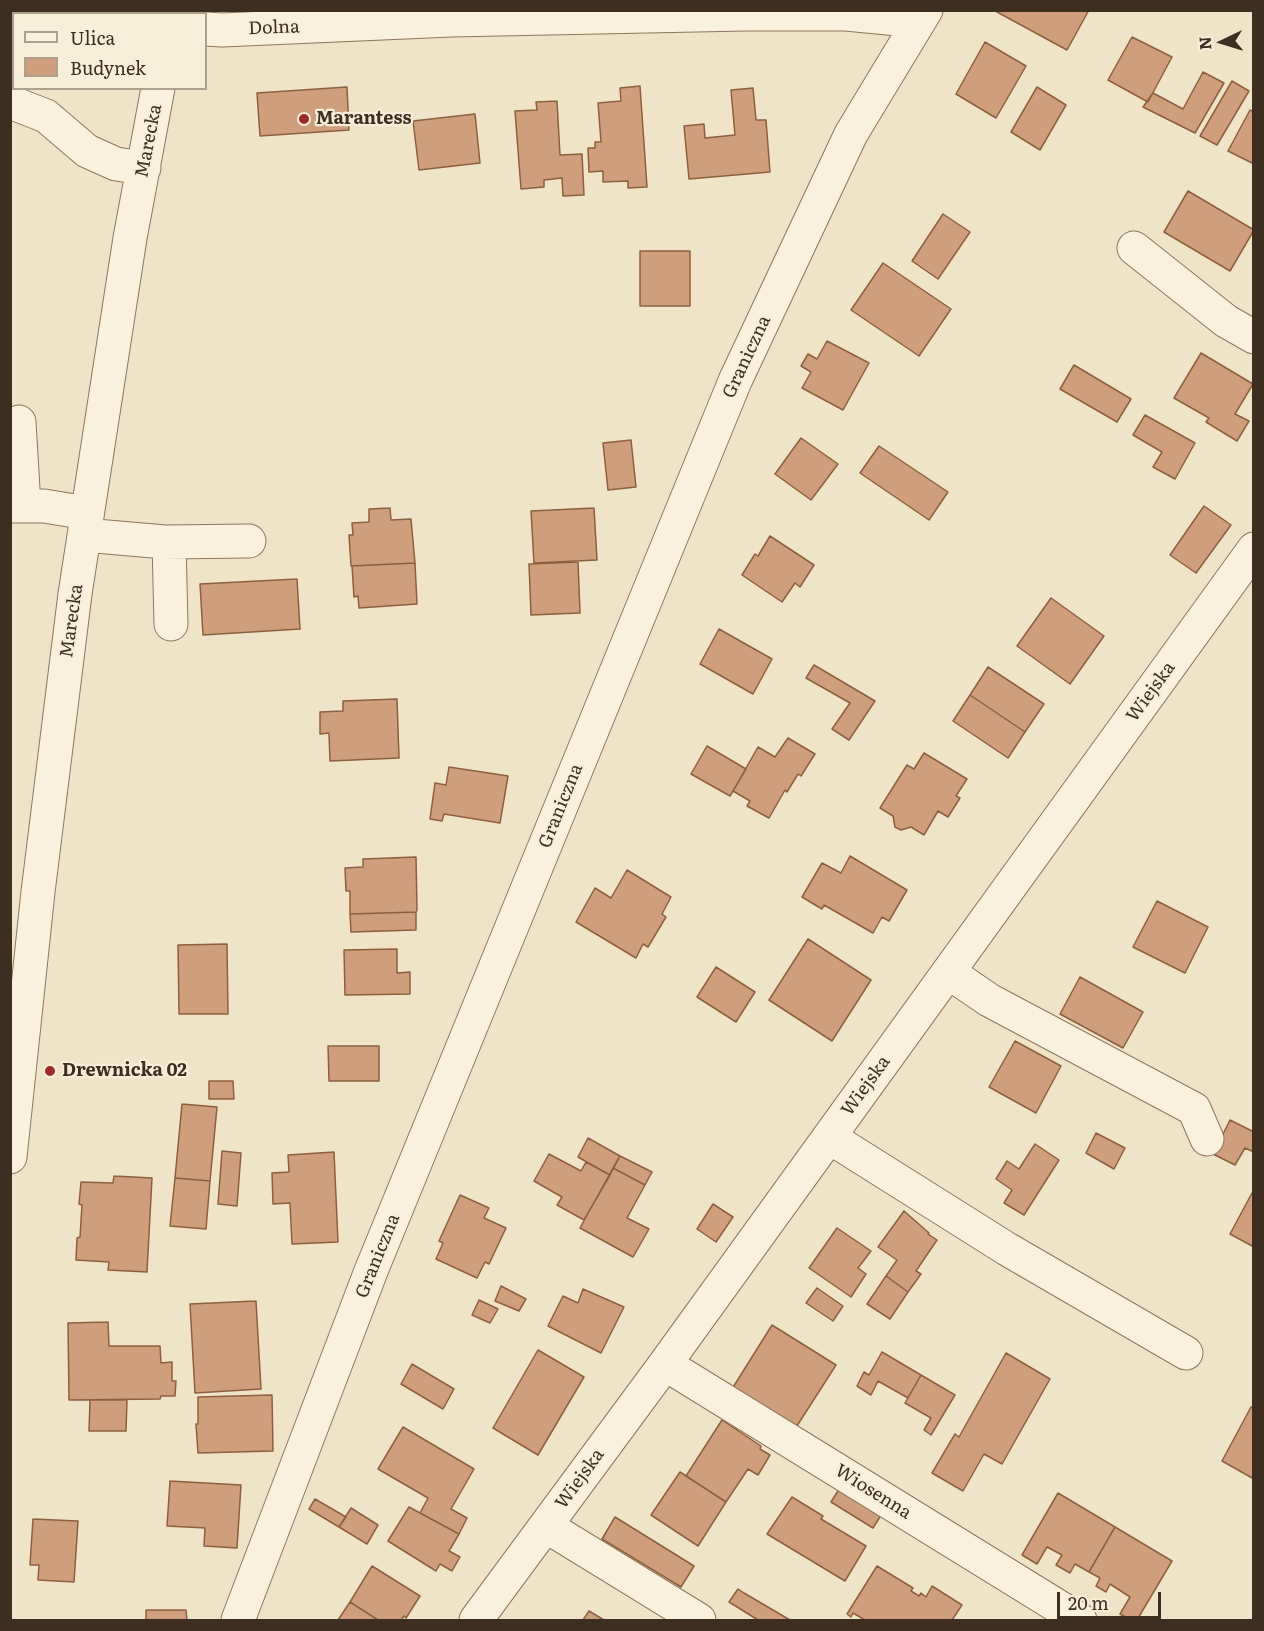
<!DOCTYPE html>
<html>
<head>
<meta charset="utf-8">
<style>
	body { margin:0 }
	#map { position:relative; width:1264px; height:1631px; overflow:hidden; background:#f0e4c8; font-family:Literata,serif }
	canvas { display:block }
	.frame { position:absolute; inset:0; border:12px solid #3d2e20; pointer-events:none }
	.legend { position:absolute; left:12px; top:12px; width:195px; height:78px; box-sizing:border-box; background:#f7eed8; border:2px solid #ada18e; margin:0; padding:8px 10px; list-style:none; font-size:18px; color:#3d2e20 }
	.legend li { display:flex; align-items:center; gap:12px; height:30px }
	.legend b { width:30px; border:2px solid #ada18e }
	.north { position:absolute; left:1192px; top:12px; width:60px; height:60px; -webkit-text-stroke:4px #f7eed8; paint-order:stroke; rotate:266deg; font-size:16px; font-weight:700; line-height:24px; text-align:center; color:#3d2e20 }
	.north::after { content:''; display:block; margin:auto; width:21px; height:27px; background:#3d2e20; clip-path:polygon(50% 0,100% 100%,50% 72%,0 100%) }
	.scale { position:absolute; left:1057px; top:1592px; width:104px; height:27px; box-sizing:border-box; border:3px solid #3d2e20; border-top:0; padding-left:8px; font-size:18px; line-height:21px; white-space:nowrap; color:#3d2e20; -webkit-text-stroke:4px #f7eed8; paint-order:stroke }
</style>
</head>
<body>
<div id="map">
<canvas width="1264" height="1631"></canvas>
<div class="frame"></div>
<ul class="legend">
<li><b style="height:8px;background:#faf1dc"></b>Ulica</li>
<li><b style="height:16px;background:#cf9f7d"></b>Budynek</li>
</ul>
<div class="north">N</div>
<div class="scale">20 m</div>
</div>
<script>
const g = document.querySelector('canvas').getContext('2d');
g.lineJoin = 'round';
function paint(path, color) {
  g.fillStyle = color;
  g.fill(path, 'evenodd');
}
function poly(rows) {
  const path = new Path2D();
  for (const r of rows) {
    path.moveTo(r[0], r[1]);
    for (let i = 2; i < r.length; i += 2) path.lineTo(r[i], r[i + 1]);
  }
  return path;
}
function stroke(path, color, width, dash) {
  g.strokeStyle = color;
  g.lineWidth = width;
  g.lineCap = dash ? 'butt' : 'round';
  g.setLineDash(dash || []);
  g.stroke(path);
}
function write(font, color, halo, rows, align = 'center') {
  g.font = font + ' Literata,serif';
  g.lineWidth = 4.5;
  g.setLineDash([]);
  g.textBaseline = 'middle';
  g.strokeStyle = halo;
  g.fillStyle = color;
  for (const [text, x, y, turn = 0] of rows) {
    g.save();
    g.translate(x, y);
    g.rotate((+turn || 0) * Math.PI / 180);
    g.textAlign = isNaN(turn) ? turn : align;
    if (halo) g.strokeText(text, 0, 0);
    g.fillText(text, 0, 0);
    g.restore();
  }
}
const building = poly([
	[998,10,1089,10,1067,50,997,12,998,10],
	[1132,37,1172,57,1148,102,1108,80,1132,37],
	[985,42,1026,66,996,118,956,94,985,42],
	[1203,72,1224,83,1195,133,1143,107,1153,93,1183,109,1203,72],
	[1232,81,1249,91,1217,145,1200,136,1232,81],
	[640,86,647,187,628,188,628,181,603,182,603,171,589,172,588,148,595,148,595,142,601,142,598,103,621,101,620,88,640,86],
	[347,87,349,130,260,136,257,93,347,87],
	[1037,87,1066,105,1040,150,1011,132,1037,87],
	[753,88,756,120,766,120,770,172,689,179,684,126,704,124,705,138,735,135,731,90,753,88],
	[557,101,560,155,582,154,584,195,563,196,562,178,544,180,544,187,521,189,515,111,537,110,536,102,557,101],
	[1250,110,1254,112,1254,164,1228,151,1250,110],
	[475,114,480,163,419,170,413,121,475,114],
	[1188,191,1254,230,1230,271,1164,232,1188,191],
	[943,214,970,232,938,279,912,261,943,214],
	[640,251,690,251,690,306,640,306,640,251],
	[883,263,951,309,919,356,851,310,883,263],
	[827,341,869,363,843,410,802,388,811,372,801,366,808,354,817,359,827,341],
	[1201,353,1253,384,1235,414,1249,421,1237,441,1206,422,1209,418,1174,398,1201,353],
	[1074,365,1131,399,1117,422,1060,389,1074,365],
	[1145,415,1195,443,1175,479,1153,467,1162,452,1133,435,1145,415],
	[801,438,838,464,811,500,775,474,801,438],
	[631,440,636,487,608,490,603,443,631,440],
	[879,446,948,492,929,520,860,473,879,446],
	[1204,506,1231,525,1196,573,1170,555,1204,506],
	[390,508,391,520,411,519,415,563,351,566,349,535,353,535,352,523,369,522,369,509,390,508],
	[594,508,597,560,534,563,531,511,594,508],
	[770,536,814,565,800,587,795,583,782,602,742,575,755,554,758,556,770,536],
	[578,562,580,613,531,615,529,564,578,562],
	[415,563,417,604,359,608,358,596,354,597,352,566,415,563],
	[297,579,300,629,203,635,200,584,297,579],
	[1051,598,1104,636,1070,684,1017,646,1051,598],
	[719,629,772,659,753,694,700,664,719,629],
	[814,665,875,701,849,740,832,729,850,703,806,678,814,665],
	[988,667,1044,704,1025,732,970,695,988,667],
	[970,695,1025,732,1008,758,953,721,970,695],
	[397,699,399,758,330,761,329,733,320,734,320,712,343,711,343,701,397,699],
	[788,738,815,754,801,776,798,774,787,792,785,790,769,818,747,806,750,801,733,791,758,747,775,757,788,738],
	[707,746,746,769,730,796,691,774,707,746],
	[924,753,967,779,956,796,960,798,948,817,938,811,924,835,911,827,901,830,895,827,893,816,880,808,907,765,914,769,924,753],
	[449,767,508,776,500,823,444,814,442,821,430,819,435,783,446,785,449,767],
	[850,856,907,890,889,921,882,917,873,933,824,905,822,909,802,897,822,863,841,873,850,856],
	[416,857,417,910,416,912,350,914,350,891,346,891,345,868,363,867,363,859,416,857],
	[627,870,671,897,662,914,666,917,648,947,643,944,636,958,576,922,595,888,611,898,627,870],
	[1157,901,1208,927,1185,973,1133,947,1157,901],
	[416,912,416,930,351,932,350,914,416,912],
	[808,939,871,980,832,1041,769,1000,808,939],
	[227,944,228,1014,179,1014,178,945,227,944],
	[397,949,397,973,410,972,410,994,345,995,344,950,397,949],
	[716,967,755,992,736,1022,697,997,716,967],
	[1080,977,1143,1012,1123,1048,1060,1014,1080,977],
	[1015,1041,1061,1066,1036,1113,989,1087,1015,1041],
	[328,1046,379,1046,379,1081,329,1081,328,1046],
	[209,1081,233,1081,234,1099,209,1099,209,1081],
	[182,1104,217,1107,210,1181,175,1178,182,1104],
	[1230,1120,1254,1132,1254,1152,1245,1148,1235,1165,1213,1154,1230,1120],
	[1096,1133,1125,1148,1114,1169,1086,1153,1096,1133],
	[588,1138,620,1156,610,1175,578,1157,588,1138],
	[1035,1144,1059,1160,1024,1215,1004,1203,1012,1190,996,1179,1007,1161,1019,1169,1035,1144],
	[222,1151,241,1153,237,1206,218,1204,222,1151],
	[334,1152,338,1242,292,1244,290,1203,273,1204,272,1173,289,1172,288,1155,334,1152],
	[549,1154,581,1171,586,1162,610,1175,584,1220,557,1205,562,1197,534,1181,549,1154],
	[620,1156,652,1172,645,1185,613,1168,620,1156],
	[613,1168,645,1185,627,1218,649,1229,633,1257,580,1228,613,1168],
	[114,1176,152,1178,147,1272,108,1270,109,1262,76,1260,77,1238,80,1237,82,1205,79,1204,81,1182,113,1183,114,1176],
	[175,1178,210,1181,206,1229,170,1226,175,1178],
	[1252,1193,1254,1194,1254,1247,1230,1234,1252,1193],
	[460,1195,489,1208,484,1218,506,1228,489,1264,485,1262,477,1278,436,1259,443,1243,439,1241,460,1195],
	[713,1204,733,1217,716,1242,697,1229,713,1204],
	[904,1211,929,1233,928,1234,937,1240,916,1271,921,1274,908,1292,886,1276,897,1260,878,1247,904,1211],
	[837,1228,871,1251,858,1268,866,1274,851,1297,809,1268,837,1228],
	[886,1276,908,1292,890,1319,867,1304,886,1276],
	[501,1286,526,1299,519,1311,495,1301,501,1286],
	[817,1288,843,1306,833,1321,806,1303,817,1288],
	[583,1289,624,1307,601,1353,548,1326,563,1296,578,1303,583,1289],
	[479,1300,498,1309,490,1323,472,1315,479,1300],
	[256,1301,261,1389,195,1393,190,1304,256,1301],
	[108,1322,109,1346,160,1346,161,1363,172,1362,172,1381,176,1381,175,1396,161,1396,160,1399,69,1400,68,1323,108,1322],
	[772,1325,836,1365,795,1429,732,1389,772,1325],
	[538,1350,584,1377,538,1455,493,1428,538,1350],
	[882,1352,921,1375,908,1398,878,1381,871,1395,857,1386,864,1372,869,1375,882,1352],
	[1006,1353,1050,1379,1002,1464,984,1454,963,1491,932,1473,955,1434,959,1437,1006,1353],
	[412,1364,454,1389,443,1409,401,1384,412,1364],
	[921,1375,955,1395,931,1435,924,1430,931,1418,905,1403,921,1375],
	[272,1395,273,1451,198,1453,196,1424,198,1424,198,1397,272,1395],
	[90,1400,127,1400,126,1431,89,1431,90,1400],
	[1251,1407,1254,1408,1254,1479,1222,1461,1251,1407],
	[722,1420,761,1446,760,1449,770,1455,758,1475,748,1469,726,1502,686,1476,722,1420],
	[403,1427,474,1469,451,1509,467,1518,459,1534,420,1513,428,1498,378,1469,403,1427],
	[680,1472,726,1502,698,1546,651,1515,680,1472],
	[170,1481,241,1485,237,1548,204,1546,205,1528,167,1526,170,1481],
	[841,1486,883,1512,873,1528,831,1502,841,1486],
	[1058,1493,1115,1527,1089,1572,1075,1564,1070,1573,1056,1565,1062,1555,1047,1547,1037,1564,1022,1555,1058,1493],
	[792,1497,823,1516,821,1519,866,1546,845,1581,767,1534,792,1497],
	[315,1499,346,1517,339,1527,309,1509,315,1499],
	[409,1507,459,1534,449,1551,460,1557,452,1571,440,1564,436,1571,388,1541,409,1507],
	[351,1508,378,1525,367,1544,339,1527,351,1508],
	[615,1517,694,1566,681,1587,602,1539,615,1517],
	[33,1519,78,1521,74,1582,38,1580,39,1565,30,1565,33,1519],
	[1115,1527,1172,1561,1137,1620,1131,1620,1120,1614,1130,1597,1110,1584,1106,1592,1096,1586,1100,1578,1089,1572,1115,1527],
	[372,1566,420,1596,406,1618,404,1616,401,1620,378,1620,350,1602,372,1566],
	[877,1566,913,1588,911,1591,919,1596,921,1593,926,1597,932,1586,962,1605,952,1620,865,1620,853,1613,851,1617,847,1614,877,1566],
	[738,1589,744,1593,790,1620,758,1620,729,1602,738,1589],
	[350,1602,378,1620,338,1620,350,1602],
	[146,1610,186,1610,187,1620,146,1620,146,1610],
	[589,1611,604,1620,583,1620,589,1611]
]);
paint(building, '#cf9f7d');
stroke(building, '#8d5f41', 1.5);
const minor = poly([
	[170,14,171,10],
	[206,29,222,30,451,20,746,14,846,14,919,21],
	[10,102,46,116,87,151,116,164,144,168],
	[1134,248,1226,321,1254,337],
	[19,422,24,506],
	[10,506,44,506,87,513],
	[84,535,165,542,249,541],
	[169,543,171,624],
	[948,972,989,1000,1194,1109,1207,1139],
	[829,1137,1007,1249,1186,1353],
	[10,1157,38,892,75,594,130,238,158,88],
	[665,1364,1080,1620],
	[546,1526,699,1620],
	[238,1620,371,1271,735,381,851,134,926,10],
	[476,1620,665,1364,1254,549]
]);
stroke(minor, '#8d765c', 35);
stroke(minor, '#faf1dc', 33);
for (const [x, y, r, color] of [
	[304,119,6,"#9e2a2b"],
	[50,1071,6,"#9e2a2b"]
]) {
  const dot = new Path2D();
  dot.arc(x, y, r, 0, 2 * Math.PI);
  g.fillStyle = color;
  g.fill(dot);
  stroke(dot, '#f7eed8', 2);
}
write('18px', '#3d2e20', '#f7eed8', [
	["Dolna",274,28,-2],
	["Marecka",149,141,-79],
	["Graniczna",747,357,-65],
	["Marecka",72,621,-82],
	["Wiejska",1151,692,-54],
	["Graniczna",561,806,-68],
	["Wiejska",866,1086,-54],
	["Graniczna",378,1256,-68],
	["Wiejska",580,1479,-54],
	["Wiosenna",873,1492,32]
]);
write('bold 18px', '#3d2e20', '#f7eed8', [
	["Marantess",316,119],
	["Drewnicka 02",62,1071]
], 'left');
</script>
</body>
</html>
